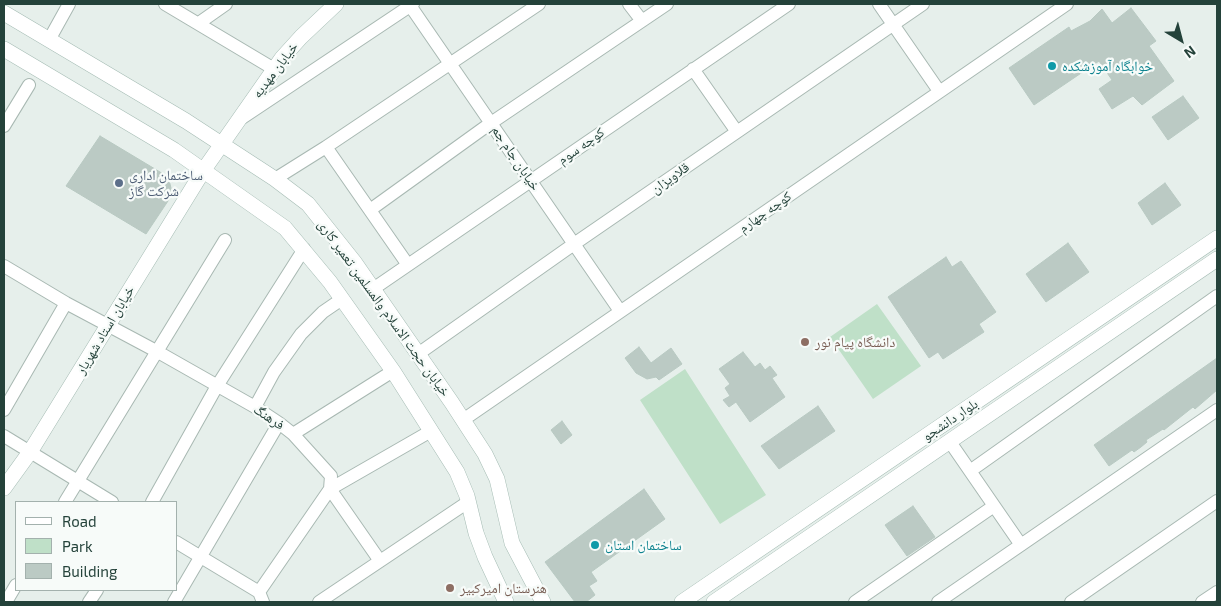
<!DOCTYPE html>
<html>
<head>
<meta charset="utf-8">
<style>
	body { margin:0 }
	#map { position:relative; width:1221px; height:606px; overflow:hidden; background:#e6efeb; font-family:"Exo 2",sans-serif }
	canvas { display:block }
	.frame { position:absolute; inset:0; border:5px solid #24423a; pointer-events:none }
	.legend { position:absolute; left:15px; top:501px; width:162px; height:90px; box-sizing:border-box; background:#f7fbf9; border:1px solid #a3b1ad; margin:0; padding:6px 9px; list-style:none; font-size:15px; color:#24423a }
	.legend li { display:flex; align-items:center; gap:10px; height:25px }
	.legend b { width:25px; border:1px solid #a3b1ad }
	.north { position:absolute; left:1156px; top:15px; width:50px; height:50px; -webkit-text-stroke:4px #f7fbf9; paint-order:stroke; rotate:143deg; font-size:14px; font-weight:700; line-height:20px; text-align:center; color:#24423a }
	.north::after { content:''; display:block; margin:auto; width:18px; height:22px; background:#24423a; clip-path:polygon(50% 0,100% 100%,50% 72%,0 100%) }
</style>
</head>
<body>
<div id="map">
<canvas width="1221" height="606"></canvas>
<div class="frame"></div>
<ul class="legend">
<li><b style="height:6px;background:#fff"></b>Road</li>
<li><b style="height:14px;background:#bfe0c8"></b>Park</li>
<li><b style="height:14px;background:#bbcac4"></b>Building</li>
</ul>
<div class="north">N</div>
</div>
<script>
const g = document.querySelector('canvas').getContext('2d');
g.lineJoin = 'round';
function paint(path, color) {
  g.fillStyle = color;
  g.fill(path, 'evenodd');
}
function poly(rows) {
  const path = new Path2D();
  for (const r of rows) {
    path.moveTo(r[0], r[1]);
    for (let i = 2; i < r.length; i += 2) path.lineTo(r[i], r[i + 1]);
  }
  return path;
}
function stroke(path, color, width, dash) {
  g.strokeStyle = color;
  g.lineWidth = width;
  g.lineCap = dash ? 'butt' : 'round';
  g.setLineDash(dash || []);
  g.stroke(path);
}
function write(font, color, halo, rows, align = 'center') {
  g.font = font + ' "Exo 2","Noto Naskh Arabic",sans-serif';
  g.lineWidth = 4.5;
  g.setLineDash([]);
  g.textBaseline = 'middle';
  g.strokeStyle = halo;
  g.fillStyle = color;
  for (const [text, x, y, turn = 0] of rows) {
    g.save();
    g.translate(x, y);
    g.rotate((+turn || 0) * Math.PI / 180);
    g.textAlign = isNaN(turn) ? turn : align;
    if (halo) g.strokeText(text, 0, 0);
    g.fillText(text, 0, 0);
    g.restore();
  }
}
paint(poly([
	[877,304,921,366,873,399,830,337],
	[685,369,766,495,720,524,640,400]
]), '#bfe0c8');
const building = poly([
	[1131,8,1156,41,1149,46,1174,81,1142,105,1133,96,1112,109,1099,89,1112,80,1099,61,1034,105,1009,68,1069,27,1071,31,1090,21,1102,9,1112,23,1131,8],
	[1183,96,1199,118,1168,140,1152,117,1183,96],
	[100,136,165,175,169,180,171,188,170,198,146,234,66,186,100,136],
	[1165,183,1181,205,1152,225,1138,203,1165,183],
	[1068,243,1089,272,1046,302,1026,274,1068,243],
	[946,257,952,267,961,261,996,312,979,324,984,332,943,359,938,352,929,358,888,297,946,257],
	[639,347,651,363,671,348,682,364,659,380,656,377,647,379,636,373,625,358,639,347],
	[743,352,755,367,760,363,765,370,770,366,777,375,772,378,785,397,750,422,736,402,729,407,723,400,730,396,725,388,730,384,719,369,743,352],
	[1217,358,1217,390,1195,409,1193,407,1164,430,1163,429,1146,440,1147,442,1141,447,1134,452,1132,450,1109,466,1094,445,1217,358],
	[818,406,835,431,779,469,761,446,818,406],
	[562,421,572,435,561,444,551,430,562,421],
	[644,489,665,519,591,572,597,581,589,586,595,595,586,602,575,602,545,562,644,489],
	[913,506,935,537,907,556,885,525,913,506]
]);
paint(building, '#bbcac4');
stroke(building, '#b8c9c2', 1);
const street = poly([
	[165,4,274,69],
	[409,4,620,311],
	[629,4,642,21],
	[879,4,939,91],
	[199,23,226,4],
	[49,40,69,4],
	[693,69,737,132],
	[242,118,413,4],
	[4,126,29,85],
	[326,147,408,265],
	[275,179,326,147,539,4],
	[370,210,488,125,667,4],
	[4,266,66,303,158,352,255,407,279,423,293,434,331,476,330,489,380,561],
	[373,289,789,4],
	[418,354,574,244,923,4],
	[255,407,274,372,301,334,323,312,342,299],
	[4,410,66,303],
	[463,420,1067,4],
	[293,434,393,371],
	[4,436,112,502],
	[950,442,1021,545],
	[970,471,1217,296],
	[65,502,225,240],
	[152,502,217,386,304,249],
	[176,542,259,592,263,602],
	[259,592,330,489,431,431],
	[6,602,16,585],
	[89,602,97,590],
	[174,602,279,423],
	[319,602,468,502],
	[855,602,994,506],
	[938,602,1217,410],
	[1071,602,1217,501],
	[1202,602,1217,592]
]);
const secondary = poly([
	[4,13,186,121,275,179,308,204,355,263,452,403,485,454,497,479,512,543,543,602],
	[4,49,174,150,285,228,330,282,393,371,457,472,467,496,476,533,485,557,506,602],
	[4,488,30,452,203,171,282,58,301,37,336,4],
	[682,602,1217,238],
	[714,602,1217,259]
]);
stroke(street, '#a8b8b2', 14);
stroke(secondary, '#a4bbb3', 16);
stroke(street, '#fff', 12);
stroke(secondary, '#fff', 15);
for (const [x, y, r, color] of [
	[1052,66,5,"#0f9aa8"],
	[119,183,5,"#5c6f8a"],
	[805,342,5,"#8d6e63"],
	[595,545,5,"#0f9aa8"],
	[450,588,5,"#8d6e63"]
]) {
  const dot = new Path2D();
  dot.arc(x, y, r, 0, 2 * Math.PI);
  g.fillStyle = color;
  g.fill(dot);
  stroke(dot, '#f7fbf9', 2);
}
write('14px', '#0d838f', '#f7fbf9', [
	["خوابگاه آموزشکده",1062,66],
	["ساختمان استان",605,545]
], 'left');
write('14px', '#24423a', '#f7fbf9', [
	["خیابان مهدیه",275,70,-53],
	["کوچه سوم",581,146,-35],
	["خیابان جام جم",516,158,56],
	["قلاویزان",670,178,-35],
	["کوچه چهارم",765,212,-35],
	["خیابان حجت الاسلام والمسلمین تعمیر کاری",384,308,54],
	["خیابان استاد شهریار",105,330,-59],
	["فرهنگ",269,417,34],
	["بلوار دانشجو",950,420,-34]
]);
write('14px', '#4e5e75', '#f7fbf9', [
	["ساختمان اداری",129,175],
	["شرکت گاز",129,191]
], 'left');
write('14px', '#785e54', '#f7fbf9', [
	["دانشگاه پیام نور",815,342],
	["هنرستان امیرکبیر",460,588]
], 'left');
</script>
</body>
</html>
